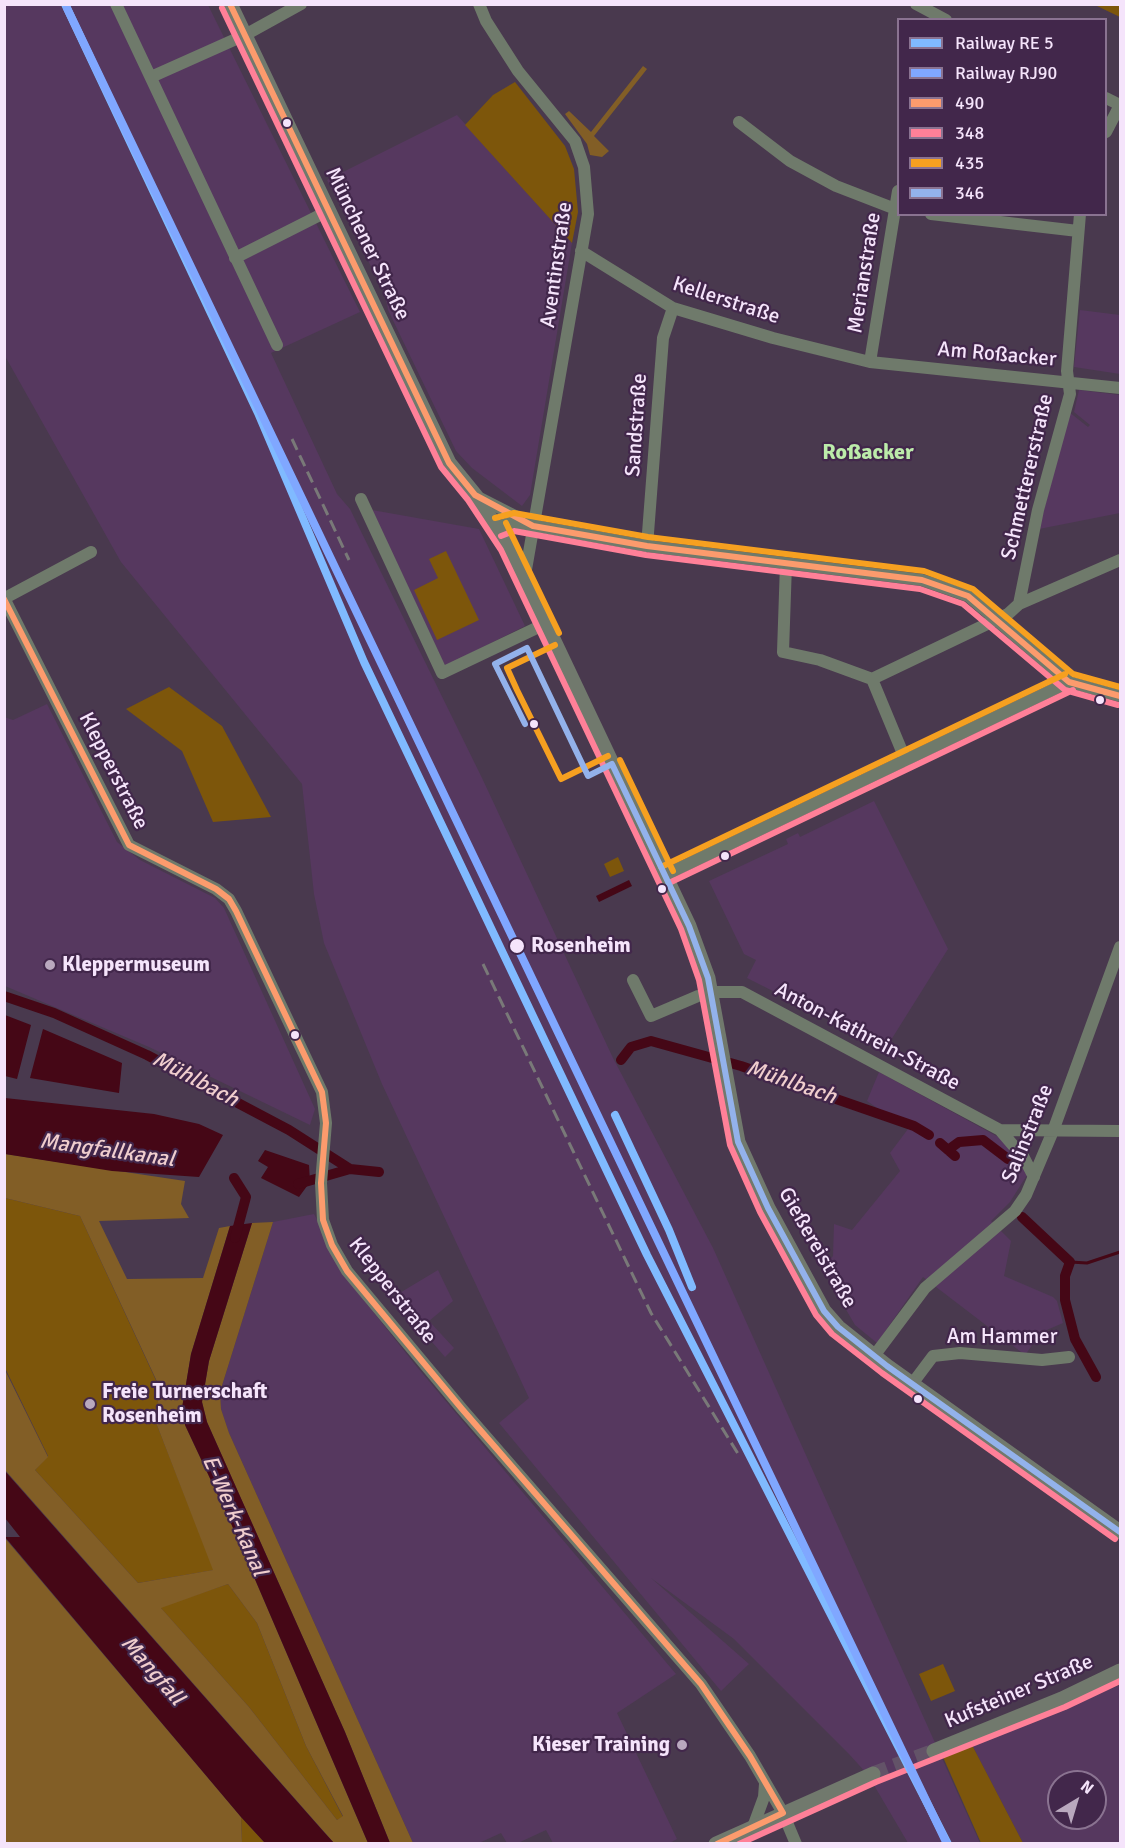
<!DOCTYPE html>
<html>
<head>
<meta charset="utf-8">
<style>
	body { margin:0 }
	#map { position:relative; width:1125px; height:1848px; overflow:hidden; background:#49394e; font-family:Signika,sans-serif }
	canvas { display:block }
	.frame { position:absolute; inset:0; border:6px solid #f5e4fb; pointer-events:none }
	.legend { position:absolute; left:897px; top:18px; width:210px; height:198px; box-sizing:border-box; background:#42274b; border:2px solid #8a7391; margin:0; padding:8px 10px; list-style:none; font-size:18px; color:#f5e4fb }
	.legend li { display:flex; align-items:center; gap:12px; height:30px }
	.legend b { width:30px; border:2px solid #8a7391 }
	.north { position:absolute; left:1047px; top:1770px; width:60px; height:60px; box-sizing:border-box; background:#42274b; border:2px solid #8a7391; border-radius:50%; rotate:38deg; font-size:16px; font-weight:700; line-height:24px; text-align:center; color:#f5e4fb }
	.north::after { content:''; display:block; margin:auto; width:21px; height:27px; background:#b9a8be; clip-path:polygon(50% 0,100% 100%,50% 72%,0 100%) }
</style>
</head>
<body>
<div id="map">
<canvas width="1125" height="1848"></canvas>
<div class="frame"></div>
<ul class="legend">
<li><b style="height:8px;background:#80baff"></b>Railway RE 5</li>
<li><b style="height:8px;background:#80a7ff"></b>Railway RJ90</li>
<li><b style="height:8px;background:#fc9b6d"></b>490</li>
<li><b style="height:8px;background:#ff8098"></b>348</li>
<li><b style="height:8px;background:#f6a020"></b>435</li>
<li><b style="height:8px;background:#93b2eb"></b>346</li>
</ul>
<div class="north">N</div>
</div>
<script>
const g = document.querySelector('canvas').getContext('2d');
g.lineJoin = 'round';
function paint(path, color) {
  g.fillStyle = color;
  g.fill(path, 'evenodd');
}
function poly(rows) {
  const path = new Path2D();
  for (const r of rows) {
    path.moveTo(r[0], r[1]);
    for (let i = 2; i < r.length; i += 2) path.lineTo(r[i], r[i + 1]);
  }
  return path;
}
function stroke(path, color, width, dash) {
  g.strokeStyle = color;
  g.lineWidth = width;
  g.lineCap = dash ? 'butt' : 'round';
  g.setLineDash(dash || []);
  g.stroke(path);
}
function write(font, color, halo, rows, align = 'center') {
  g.font = font + ' Signika,sans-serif';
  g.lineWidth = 4.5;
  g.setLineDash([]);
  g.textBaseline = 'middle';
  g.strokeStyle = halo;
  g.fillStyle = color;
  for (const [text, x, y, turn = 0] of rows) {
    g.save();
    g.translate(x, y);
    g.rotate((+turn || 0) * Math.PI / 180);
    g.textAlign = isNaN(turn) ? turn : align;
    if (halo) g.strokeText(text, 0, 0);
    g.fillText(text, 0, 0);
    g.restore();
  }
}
paint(poly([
	[4,5,208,5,360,312,271,353,337,494,350,509,482,778,613,1058,713,1248,980,1843,908,1843,868,1775,849,1754,734,1639,651,1578,749,1664,721,1691,499,1423,529,1398,382,1084,324,943,314,894,302,784,121,562,5,356],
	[457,115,572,243,530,495,522,506,472,468,456,451,388,310,385,294,327,180],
	[1080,310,1120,315,1120,374,1074,367],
	[1079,390,1120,395,1120,513,1039,529,1069,412,1088,427,1090,425,1074,412],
	[372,510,479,529,525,626,445,666],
	[47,704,117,842,140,860,215,898,224,908,315,1109,310,1125,149,1047,5,986,4,717,13,720],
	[874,801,948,949,886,1048,747,978,756,960,744,954,709,881,788,844,786,839,798,833,800,837],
	[879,1072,1000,1138,1022,1163,1027,1175,1010,1202,991,1221,1011,1241,1004,1276,1053,1297,1057,1301,1063,1323,1042,1332,1025,1355,923,1277,877,1343,855,1325,834,1289,823,1268,833,1256,834,1224,852,1230,900,1171,890,1153,908,1129,867,1101],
	[314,1214,355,1289,417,1367,676,1674,617,1713,677,1839,668,1844,553,1843,546,1830,518,1843,507,1843,501,1833,479,1843,413,1843,229,1433,221,1409,220,1392,273,1222],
	[438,1270,453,1301,429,1321,454,1348,445,1357,393,1297],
	[1120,1685,1120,1843,1023,1843,972,1745],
	[1059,1782,1095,1782,1095,1818,1059,1818]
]), '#56385f');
paint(poly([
	[1095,5,1120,5,1120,17],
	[515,82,565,146,574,169,578,212,572,243,465,125,493,95],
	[446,551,479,620,437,640,414,590,438,578,429,559],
	[169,687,222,726,271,817,213,822,182,751,126,709],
	[618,857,624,871,610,877,604,864],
	[5,1198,80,1216,160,1389,155,1420,214,1570,138,1583,35,1470,48,1456,5,1368],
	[228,1584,257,1623,306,1746,343,1817,337,1820,249,1707,160,1607],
	[943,1664,955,1691,931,1701,919,1674],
	[972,1745,1023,1843,981,1843,943,1757],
	[241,1817,265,1843,242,1843]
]), '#7d560b');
paint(poly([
	[643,66,647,69,594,136,609,151,602,157,590,155,587,144,565,114,569,111,591,132],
	[5,1154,185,1181,181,1204,189,1218,99,1221,127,1279,203,1278,219,1228,230,1226,191,1354,182,1408,185,1425,230,1521,368,1843,334,1843,5,1470,4,1368,48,1457,35,1470,138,1583,213,1570,155,1420,160,1388,80,1216,5,1198],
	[228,1584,257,1623,306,1746,343,1816,337,1820,249,1707,161,1608],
	[273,1222,220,1392,221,1409,229,1433,413,1843,390,1843,345,1732,207,1422,202,1402,209,1361,252,1223],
	[4,1537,241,1817,242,1843,5,1843]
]), '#825e26');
paint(poly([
	[629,880,632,886,599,902,596,896],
	[5,1015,31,1025,17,1079,5,1076],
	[43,1029,122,1063,119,1093,30,1078],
	[5,1098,154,1114,199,1124,223,1135,199,1177,112,1171,5,1154],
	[265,1150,309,1165,310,1182,299,1197,261,1178,268,1167,258,1161],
	[252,1223,209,1361,202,1402,207,1422,345,1732,390,1843,368,1843,230,1521,185,1425,182,1408,191,1354,230,1226],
	[4,1470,323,1831,334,1843,265,1843,241,1817,5,1537,20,1537,5,1518]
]), '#450716');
stroke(poly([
	[1070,1262,1087,1263,1120,1252]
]), '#450716', 3);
stroke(poly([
	[4,996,54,1013,147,1055,289,1130,350,1169,379,1172],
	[621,1060,631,1047,651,1041,741,1066,914,1126,929,1135],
	[940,1143,955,1156],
	[948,1150,959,1142,983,1140,1008,1159],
	[234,1178,246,1197,235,1238],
	[298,1184,350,1169],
	[1022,1217,1070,1262,1065,1276,1065,1300,1075,1339,1096,1377]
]), '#450716', 10);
stroke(poly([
	[873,1774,934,1751]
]), '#635368', 15, [15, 8]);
stroke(poly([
	[116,4,277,345],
	[479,4,486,21,518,71,575,141,584,167,588,214,524,581],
	[916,4,946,20],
	[151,77,245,35,301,4],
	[1106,98,1120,105],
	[739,122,790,161,836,186,898,210],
	[1106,132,1120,105],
	[931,214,1078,231],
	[581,251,673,308,773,338,870,362,1120,388],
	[235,258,328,211],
	[870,362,898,191],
	[476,496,527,522],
	[361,499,442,673,545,624],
	[498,527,513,522,647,546,922,580,968,596,1069,682,1120,696],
	[647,546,663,338,673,308],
	[786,564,783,652,820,660,872,679,1008,614,1019,604,1120,560],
	[4,598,129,845,216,889,229,899,236,911,322,1092,326,1123,321,1183,323,1220,332,1245,347,1271,462,1409,701,1684,750,1756,783,1813,796,1844],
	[5,598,91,552],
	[1019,604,1038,510,1070,394,1067,371,1080,214],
	[872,679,906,761],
	[665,875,1069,682],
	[633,980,651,1016,698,996],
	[711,992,742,992,1000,1130,1120,1131],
	[1000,1130,1024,1158,1034,1177],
	[874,1356,925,1288,1015,1211,1026,1195,1053,1131,1120,947],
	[912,1384,933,1356,960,1353,1042,1360,1069,1357],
	[753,1827,764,1797,765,1784]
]), '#6f7a6b', 12);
stroke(poly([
	[230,4,449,463,475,495,509,546,689,926,708,978,738,1142,768,1208,824,1311,838,1327,887,1366,1120,1532],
	[934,1751,1062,1699,1120,1671],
	[716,1844,873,1774]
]), '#71796d', 15);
stroke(poly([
	[292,439,349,560],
	[483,964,651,1313,740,1457]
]), '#797978', 3, [12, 6]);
stroke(poly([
	[230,4,449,463,475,495,533,526,647,546,922,580,968,596,1069,682,1120,696],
	[4,599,129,845,216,889,229,899,236,911,322,1092,326,1123,321,1183,323,1220,332,1245,347,1271,462,1409,701,1684,750,1756,783,1813],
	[717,1844,783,1813]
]), '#fc9b6d', 6);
stroke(poly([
	[222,8,441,467,468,500,501,550,681,929,699,980,730,1145,760,1212,816,1315,832,1334,882,1373,1115,1539],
	[501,536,514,531,646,555,920,589,963,604,1065,690,1118,705],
	[669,883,1073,690],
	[739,1844,876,1782,1065,1707,1120,1681]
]), '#ff8098', 6);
stroke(poly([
	[495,518,514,513,648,537,924,571,973,589,1073,674,1120,687],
	[506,523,559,633],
	[555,645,507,668,517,690,561,779,608,756],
	[620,760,673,871],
	[661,867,1065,674]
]), '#f6a020', 6);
stroke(poly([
	[525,724,495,664,527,648,588,776,612,764,689,926,708,978,738,1142,768,1208,824,1311,838,1327,887,1366,1120,1532]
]), '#93b2eb', 6);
stroke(poly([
	[65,4,258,413,364,662,647,1255,948,1844],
	[615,1115,669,1230,692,1287]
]), '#80baff', 8);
stroke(poly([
	[67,8,947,1844]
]), '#80a7ff', 8);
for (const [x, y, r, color] of [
	[287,123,5,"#f5e4fb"],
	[1100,700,5,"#f5e4fb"],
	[534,724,5,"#f5e4fb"],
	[725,856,5,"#f5e4fb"],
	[662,889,5,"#f5e4fb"],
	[517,946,8,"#f5e4fb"],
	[50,965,6,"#b9a8be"],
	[295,1035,5,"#f5e4fb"],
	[918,1399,5,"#f5e4fb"],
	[90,1404,6,"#b9a8be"],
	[682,1745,6,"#b9a8be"]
]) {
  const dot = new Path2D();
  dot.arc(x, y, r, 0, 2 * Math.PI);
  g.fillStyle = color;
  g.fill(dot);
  stroke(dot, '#42274b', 2);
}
write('21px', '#f5e4fb', '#42274b', [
	["Münchener Straße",367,244,64],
	["Aventinstraße",557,265,-82],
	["Merianstraße",865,273,-81],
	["Kellerstraße",726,301,18],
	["Am Roßacker",997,355,5],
	["Sandstraße",637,425,-86],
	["Schmettererstraße",1028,477,-77],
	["Klepperstraße",113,771,63],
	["Anton-Kathrein-Straße",867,1037,28],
	["Salinstraße",1028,1134,-68],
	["Gießereistraße",817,1248,60],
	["Klepperstraße",392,1291,52],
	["Am Hammer",1002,1337],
	["Kufsteiner Straße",1019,1692,-23]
]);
write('bold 21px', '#f5e4fb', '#42274b', [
	["Rosenheim",531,946]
], 'left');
write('bold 21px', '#f5e4fb', '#42274b', [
	["Kleppermuseum",62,965],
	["Freie Turnerschaft",102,1392],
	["Rosenheim",102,1416],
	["Kieser Training",670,1745,"right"]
], 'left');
write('bold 22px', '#bcebaa', '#42274b', [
	["Roßacker",868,453]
]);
write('italic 22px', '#f0cece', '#42274b', [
	["Mühlbach",195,1080,28],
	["Mühlbach",791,1083,19],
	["Mangfallkanal",107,1151,8],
	["E-Werk-Kanal",234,1516,66],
	["Mangfall",152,1671,49]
]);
</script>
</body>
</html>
